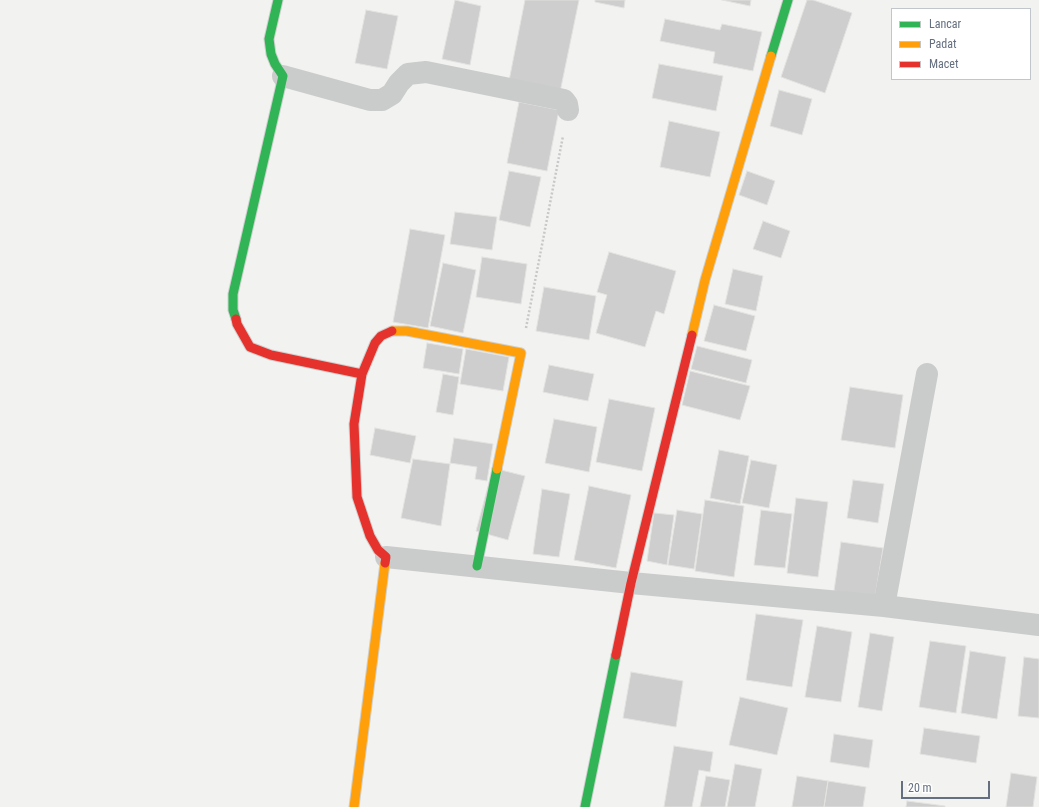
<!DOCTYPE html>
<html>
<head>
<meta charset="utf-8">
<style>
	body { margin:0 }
	#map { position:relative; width:1039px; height:807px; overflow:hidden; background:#f2f3f0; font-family:"Roboto Condensed",sans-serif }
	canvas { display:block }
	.legend { position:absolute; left:891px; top:8px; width:140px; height:72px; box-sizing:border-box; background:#fff; border:1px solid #c1c5cc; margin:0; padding:5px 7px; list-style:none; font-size:12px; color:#646f7f }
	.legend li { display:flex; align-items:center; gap:8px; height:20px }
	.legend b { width:20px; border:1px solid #c1c5cc }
	.scale { position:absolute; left:901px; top:781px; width:89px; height:18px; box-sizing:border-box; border:2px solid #646f7f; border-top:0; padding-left:5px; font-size:12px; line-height:14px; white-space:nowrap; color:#646f7f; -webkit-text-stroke:3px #fff; paint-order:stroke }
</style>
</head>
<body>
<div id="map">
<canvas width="1039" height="807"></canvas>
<ul class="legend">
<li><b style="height:5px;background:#30b455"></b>Lancar</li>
<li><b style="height:5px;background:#ff9f0a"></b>Padat</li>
<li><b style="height:5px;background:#e5322d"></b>Macet</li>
</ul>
<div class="scale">20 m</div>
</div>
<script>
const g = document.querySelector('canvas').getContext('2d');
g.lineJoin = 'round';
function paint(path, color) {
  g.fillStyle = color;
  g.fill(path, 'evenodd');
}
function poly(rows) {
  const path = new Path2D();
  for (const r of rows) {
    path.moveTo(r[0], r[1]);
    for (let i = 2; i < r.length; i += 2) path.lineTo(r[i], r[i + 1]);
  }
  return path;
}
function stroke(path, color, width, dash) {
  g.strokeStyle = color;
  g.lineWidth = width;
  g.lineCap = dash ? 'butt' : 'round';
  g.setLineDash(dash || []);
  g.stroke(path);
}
const building = poly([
	[455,0,481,6,470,65,442,59,455,0],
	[525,0,579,0,559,97,508,86,525,0],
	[595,0,625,0,624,8,595,2,595,0],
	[722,0,751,0,750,6,722,0],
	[807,0,813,0,852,13,825,93,781,77,807,0],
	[366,10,398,16,387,69,355,63,366,10],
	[665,19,720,30,722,24,762,32,753,71,713,63,715,52,660,41,665,19],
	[659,64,723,76,716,111,652,98,659,64],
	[779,90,812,99,802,135,770,126,779,90],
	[519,102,559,110,547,171,507,163,519,102],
	[669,121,720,132,710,177,660,167,669,121],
	[509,171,541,177,530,227,499,220,509,171],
	[747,171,775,181,767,205,739,195,747,171],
	[455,212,497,217,492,250,450,244,455,212],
	[763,221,790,231,781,258,753,249,763,221],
	[410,229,445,235,428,328,393,322,410,229],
	[609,252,676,271,664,314,656,311,645,347,596,333,607,295,597,292,609,252],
	[482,257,527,264,521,304,476,297,482,257],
	[443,263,476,270,463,333,430,326,443,263],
	[733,269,763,276,756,311,725,304,733,269],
	[544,287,596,296,589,340,536,331,544,287],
	[714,305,755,316,746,351,704,341,714,305],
	[427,343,463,349,459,374,423,368,427,343],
	[697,346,752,360,746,383,691,369,697,346],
	[466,349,509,357,503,391,460,384,466,349],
	[549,365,594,374,588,401,543,392,549,365],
	[690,371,750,386,740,420,682,405,690,371],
	[443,374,459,377,453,415,436,412,443,374],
	[850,387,903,395,895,448,841,440,850,387],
	[609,399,655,408,642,471,596,462,609,399],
	[554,419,597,427,589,472,545,463,554,419],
	[375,428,416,436,410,463,370,455,375,428],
	[454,438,493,444,487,481,475,479,477,467,450,463,454,438],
	[719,450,749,456,740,504,710,498,719,450],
	[413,459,450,464,441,526,401,518,413,459],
	[751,460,777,465,769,508,742,503,751,460],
	[493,468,525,476,508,540,476,531,493,468],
	[853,480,884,484,878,523,847,518,853,480],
	[589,486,631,495,616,568,574,560,589,486],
	[542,489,570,494,559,557,533,554,542,489],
	[796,498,828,502,818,577,787,573,796,498],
	[705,500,744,506,734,577,695,571,705,500],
	[677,510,702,514,694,569,668,565,677,510],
	[761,510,792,514,785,568,754,565,761,510],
	[654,513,674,515,667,565,647,561,654,513],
	[841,542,883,548,875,597,834,591,841,542],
	[756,614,803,620,792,687,746,680,756,614],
	[817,626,852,632,841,702,805,697,817,626],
	[870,633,894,637,882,711,858,707,870,633],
	[930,641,966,646,956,713,919,707,930,641],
	[970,651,1006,657,997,719,961,713,970,651],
	[1024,657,1039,659,1039,718,1018,716,1024,657],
	[631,672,683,681,676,727,623,718,631,672],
	[740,697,788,708,777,755,729,745,740,697],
	[924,728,980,736,976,763,920,754,924,728],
	[834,734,873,740,869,768,830,762,834,734],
	[674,746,713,752,710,772,699,770,692,807,664,807,674,746],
	[735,764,762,769,755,807,727,807,735,764],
	[1011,773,1037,777,1033,807,1006,807,1011,773],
	[706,776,730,780,725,807,700,807,706,776],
	[797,776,828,781,824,807,792,807,797,776],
	[828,781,866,787,863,807,824,807,828,781],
	[907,801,945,806,945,807,906,807,907,801]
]);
paint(building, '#cdcecd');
stroke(building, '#e2e2e0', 1);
const fast = poly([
	[771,56,788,0],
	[236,319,233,310,233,294,283,76,275,64,271,54,269,39,278,0],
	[477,566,497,469],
	[585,807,616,655]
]);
const slow = poly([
	[392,331,407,331,521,353,497,469],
	[692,335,705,280,771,56],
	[354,807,385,563]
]);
const jam = poly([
	[236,319,237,324,250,347,271,355,362,374],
	[385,563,386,557,378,550,370,536,357,497,354,424,362,374,375,343,381,336,392,331],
	[616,655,631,583,692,335]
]);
stroke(fast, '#cfd0cf', 11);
stroke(slow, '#cfd0cf', 11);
stroke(jam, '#cfd0cf', 11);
stroke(poly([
	[526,328,563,136]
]), '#c7c8c8', 2.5, [2, 2]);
stroke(poly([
	[283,76,370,100,382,100,392,94,399,83,408,74,426,72,564,100,567,104,568,110],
	[386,557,631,583,884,606,1039,625],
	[884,606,927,374]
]), '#cacbcb', 22);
stroke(fast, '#30b455', 9);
stroke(slow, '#ff9f0a', 9);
stroke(jam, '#e5322d', 9);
</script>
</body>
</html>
